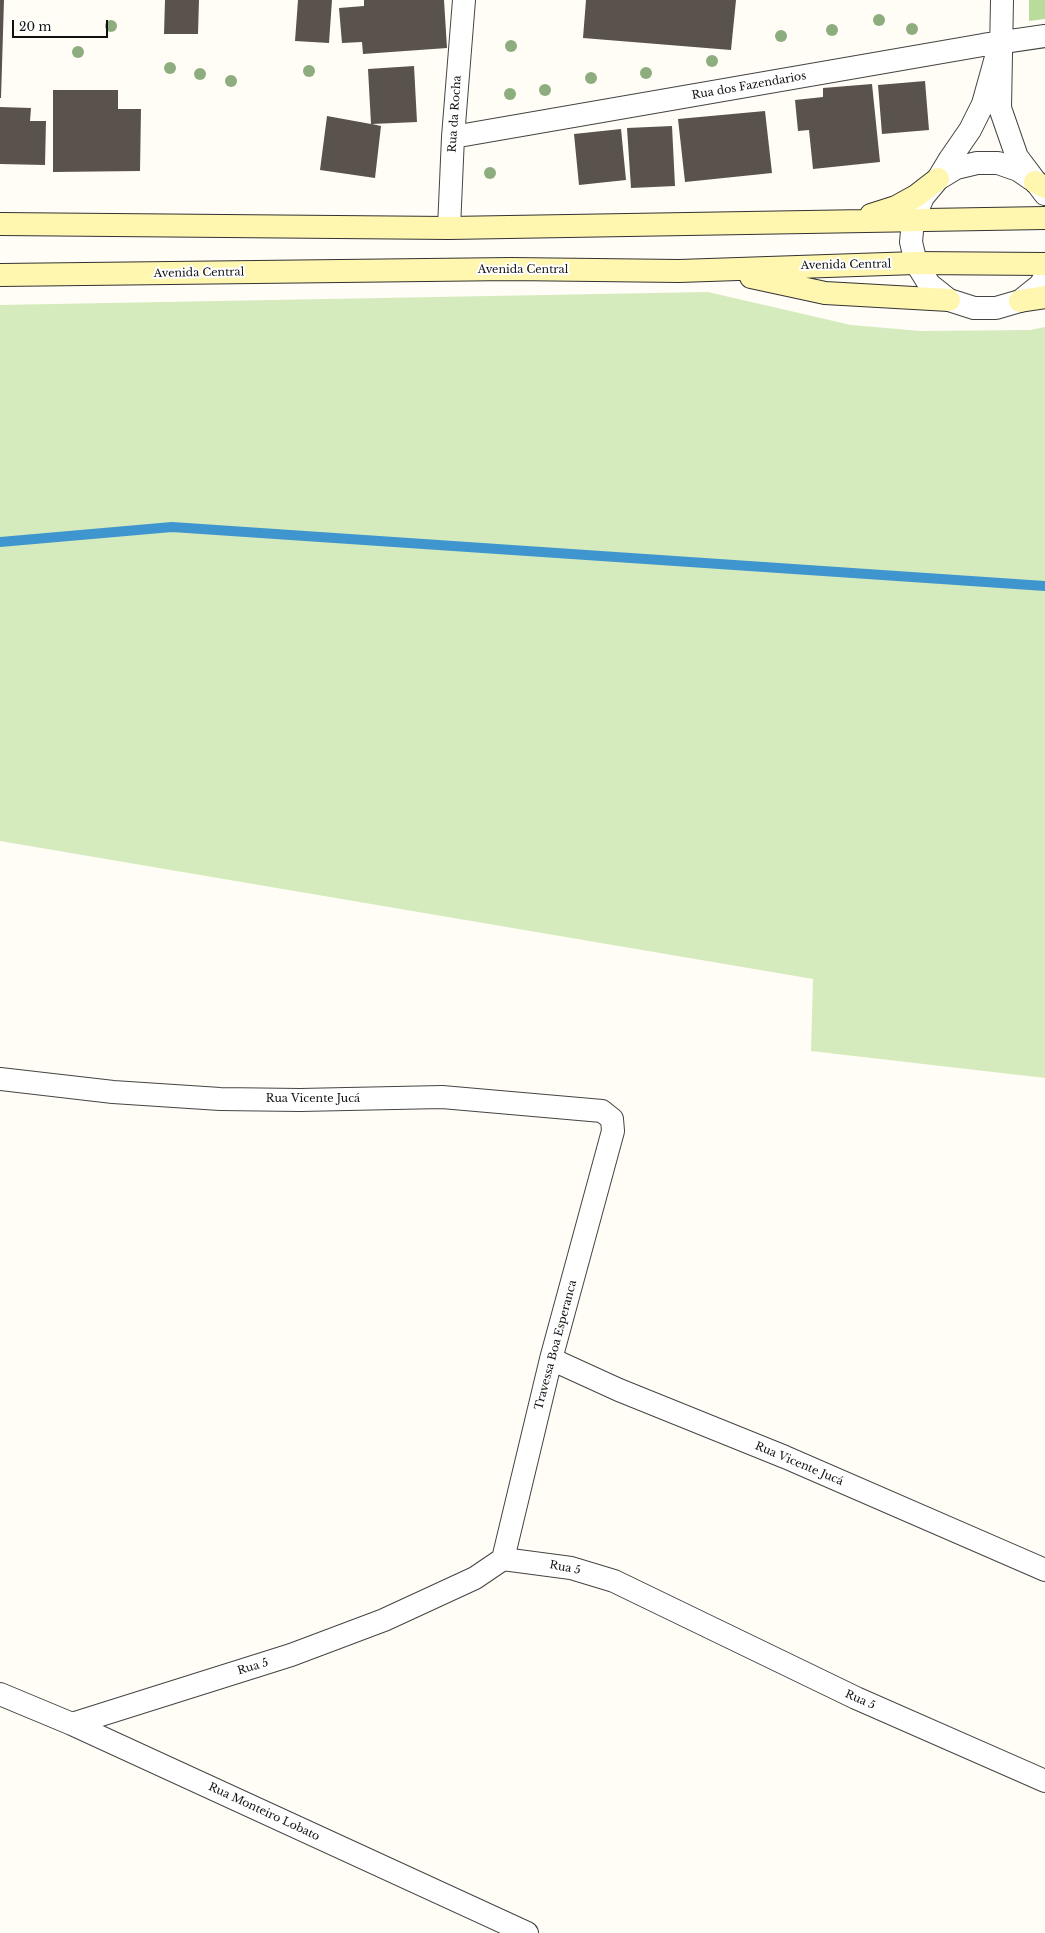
<!DOCTYPE html>
<html>
<head>
<meta charset="utf-8">
<style>
	body { margin:0 }
	#map { position:relative; width:1045px; height:1933px; overflow:hidden; background:#fffdf5; font-family:"Libre Baskerville",serif }
	canvas { display:block }
	.scale { position:absolute; left:12px; top:20px; width:96px; height:18px; box-sizing:border-box; border:2px solid #111; border-top:0; padding-left:5px; font-size:12px; line-height:14px; white-space:nowrap; color:#111; -webkit-text-stroke:3px #fff; paint-order:stroke }
</style>
</head>
<body>
<div id="map">
<canvas width="1045" height="1933"></canvas>
<div class="scale">20 m</div>
</div>
<script>
const g = document.querySelector('canvas').getContext('2d');
g.lineJoin = 'round';
function paint(path, color) {
  g.fillStyle = color;
  g.fill(path, 'evenodd');
}
function poly(rows) {
  const path = new Path2D();
  for (const r of rows) {
    path.moveTo(r[0], r[1]);
    for (let i = 2; i < r.length; i += 2) path.lineTo(r[i], r[i + 1]);
  }
  return path;
}
function stroke(path, color, width, dash) {
  g.strokeStyle = color;
  g.lineWidth = width;
  g.lineCap = dash ? 'butt' : 'round';
  g.setLineDash(dash || []);
  g.stroke(path);
}
function write(font, color, halo, rows, align = 'center') {
  g.font = font + ' "Libre Baskerville",serif';
  g.lineWidth = 4;
  g.setLineDash([]);
  g.textBaseline = 'middle';
  g.strokeStyle = halo;
  g.fillStyle = color;
  for (const [text, x, y, turn = 0] of rows) {
    g.save();
    g.translate(x, y);
    g.rotate((+turn || 0) * Math.PI / 180);
    g.textAlign = isNaN(turn) ? turn : align;
    if (halo) g.strokeText(text, 0, 0);
    g.fillText(text, 0, 0);
    g.restore();
  }
}
paint(poly([
	[708,292,851,325,921,331,1030,330,1045,327,1045,1078,811,1051,813,979,0,841,0,305]
]), '#d5ebbd');
paint(poly([
	[1029,0,1045,0,1045,19,1029,21]
]), '#b9dc9c');
stroke(poly([
	[0,542,172,527,1045,586]
]), '#3f96cf', 10);
paint(poly([
	[0,0,4,0,1,98,0,98],
	[165,0,199,0,198,34,164,34],
	[298,0,332,0,329,43,295,41],
	[364,0,444,0,447,48,363,54,362,42,342,43,339,8,364,6],
	[586,0,736,0,731,50,583,38],
	[414,66,417,122,372,124,381,126,375,178,320,170,327,116,371,124,368,69],
	[925,81,929,130,882,134,878,85],
	[872,84,880,162,813,169,809,130,798,131,795,100,823,97,823,88],
	[53,90,118,90,118,109,141,109,140,171,53,172],
	[0,107,31,108,30,121,46,121,45,165,0,164],
	[765,111,772,173,685,182,678,119],
	[672,126,675,186,631,188,627,128],
	[621,129,626,180,579,185,574,134]
]), '#5a524d');
const minor = poly([
	[1002,0,1000,108,1017,157,1045,194],
	[1000,43,983,104,970,130,950,159,938,179,923,197,913,220,911,242,916,263,929,284,949,300,974,308,996,308,1020,301,1040,285,1045,277],
	[453,137,983,45,1045,36],
	[938,179,956,168,977,163,998,163,1018,170,1031,179],
	[449,228,453,137,464,0],
	[0,1079,113,1092,220,1099,300,1100,442,1097,602,1111,612,1119,613,1131,551,1359,503,1559],
	[551,1359,619,1390,785,1457,1045,1570],
	[0,1694,72,1724,527,1933],
	[72,1724,291,1655,384,1620,475,1578,503,1559,571,1568,614,1581,856,1698,1045,1781]
]);
const secondary = poly([
	[1035,182,1045,187],
	[871,215,896,207,916,196,938,179],
	[0,224,449,228,1045,218],
	[0,275,511,269,679,271,916,263,1045,264],
	[751,277,825,293,949,300],
	[1020,301,1045,297]
]);
stroke(minor, '#444', 24);
stroke(secondary, '#333', 24);
stroke(minor, '#fff', 22);
stroke(secondary, '#fff6b0', 22);
g.fillStyle = '#8dad7f';
for (const [x, y] of [
	[879,20],
	[111,26],
	[912,29],
	[832,30],
	[781,36],
	[511,46],
	[78,52],
	[712,61],
	[170,68],
	[309,71],
	[646,73],
	[200,74],
	[591,78],
	[231,81],
	[545,90],
	[510,94],
	[490,173]
]) {
  g.beginPath();
  g.arc(x, y, 6, 0, 2 * Math.PI);
  g.fill();
}
write('11px', '#111', '#fff', [
	["Rua dos Fazendarios",749,86,-10],
	["Rua da Rocha",455,114,-86],
	["Avenida Central",846,265,-1],
	["Avenida Central",523,270],
	["Avenida Central",199,273,-1],
	["Rua Vicente Jucá",313,1099],
	["Travessa Boa Esperanca",556,1345,-75],
	["Rua Vicente Jucá",799,1464,23],
	["Rua 5",565,1568,11],
	["Rua 5",253,1667,-17],
	["Rua 5",860,1700,24],
	["Rua Monteiro Lobato",264,1812,25]
]);
</script>
</body>
</html>
